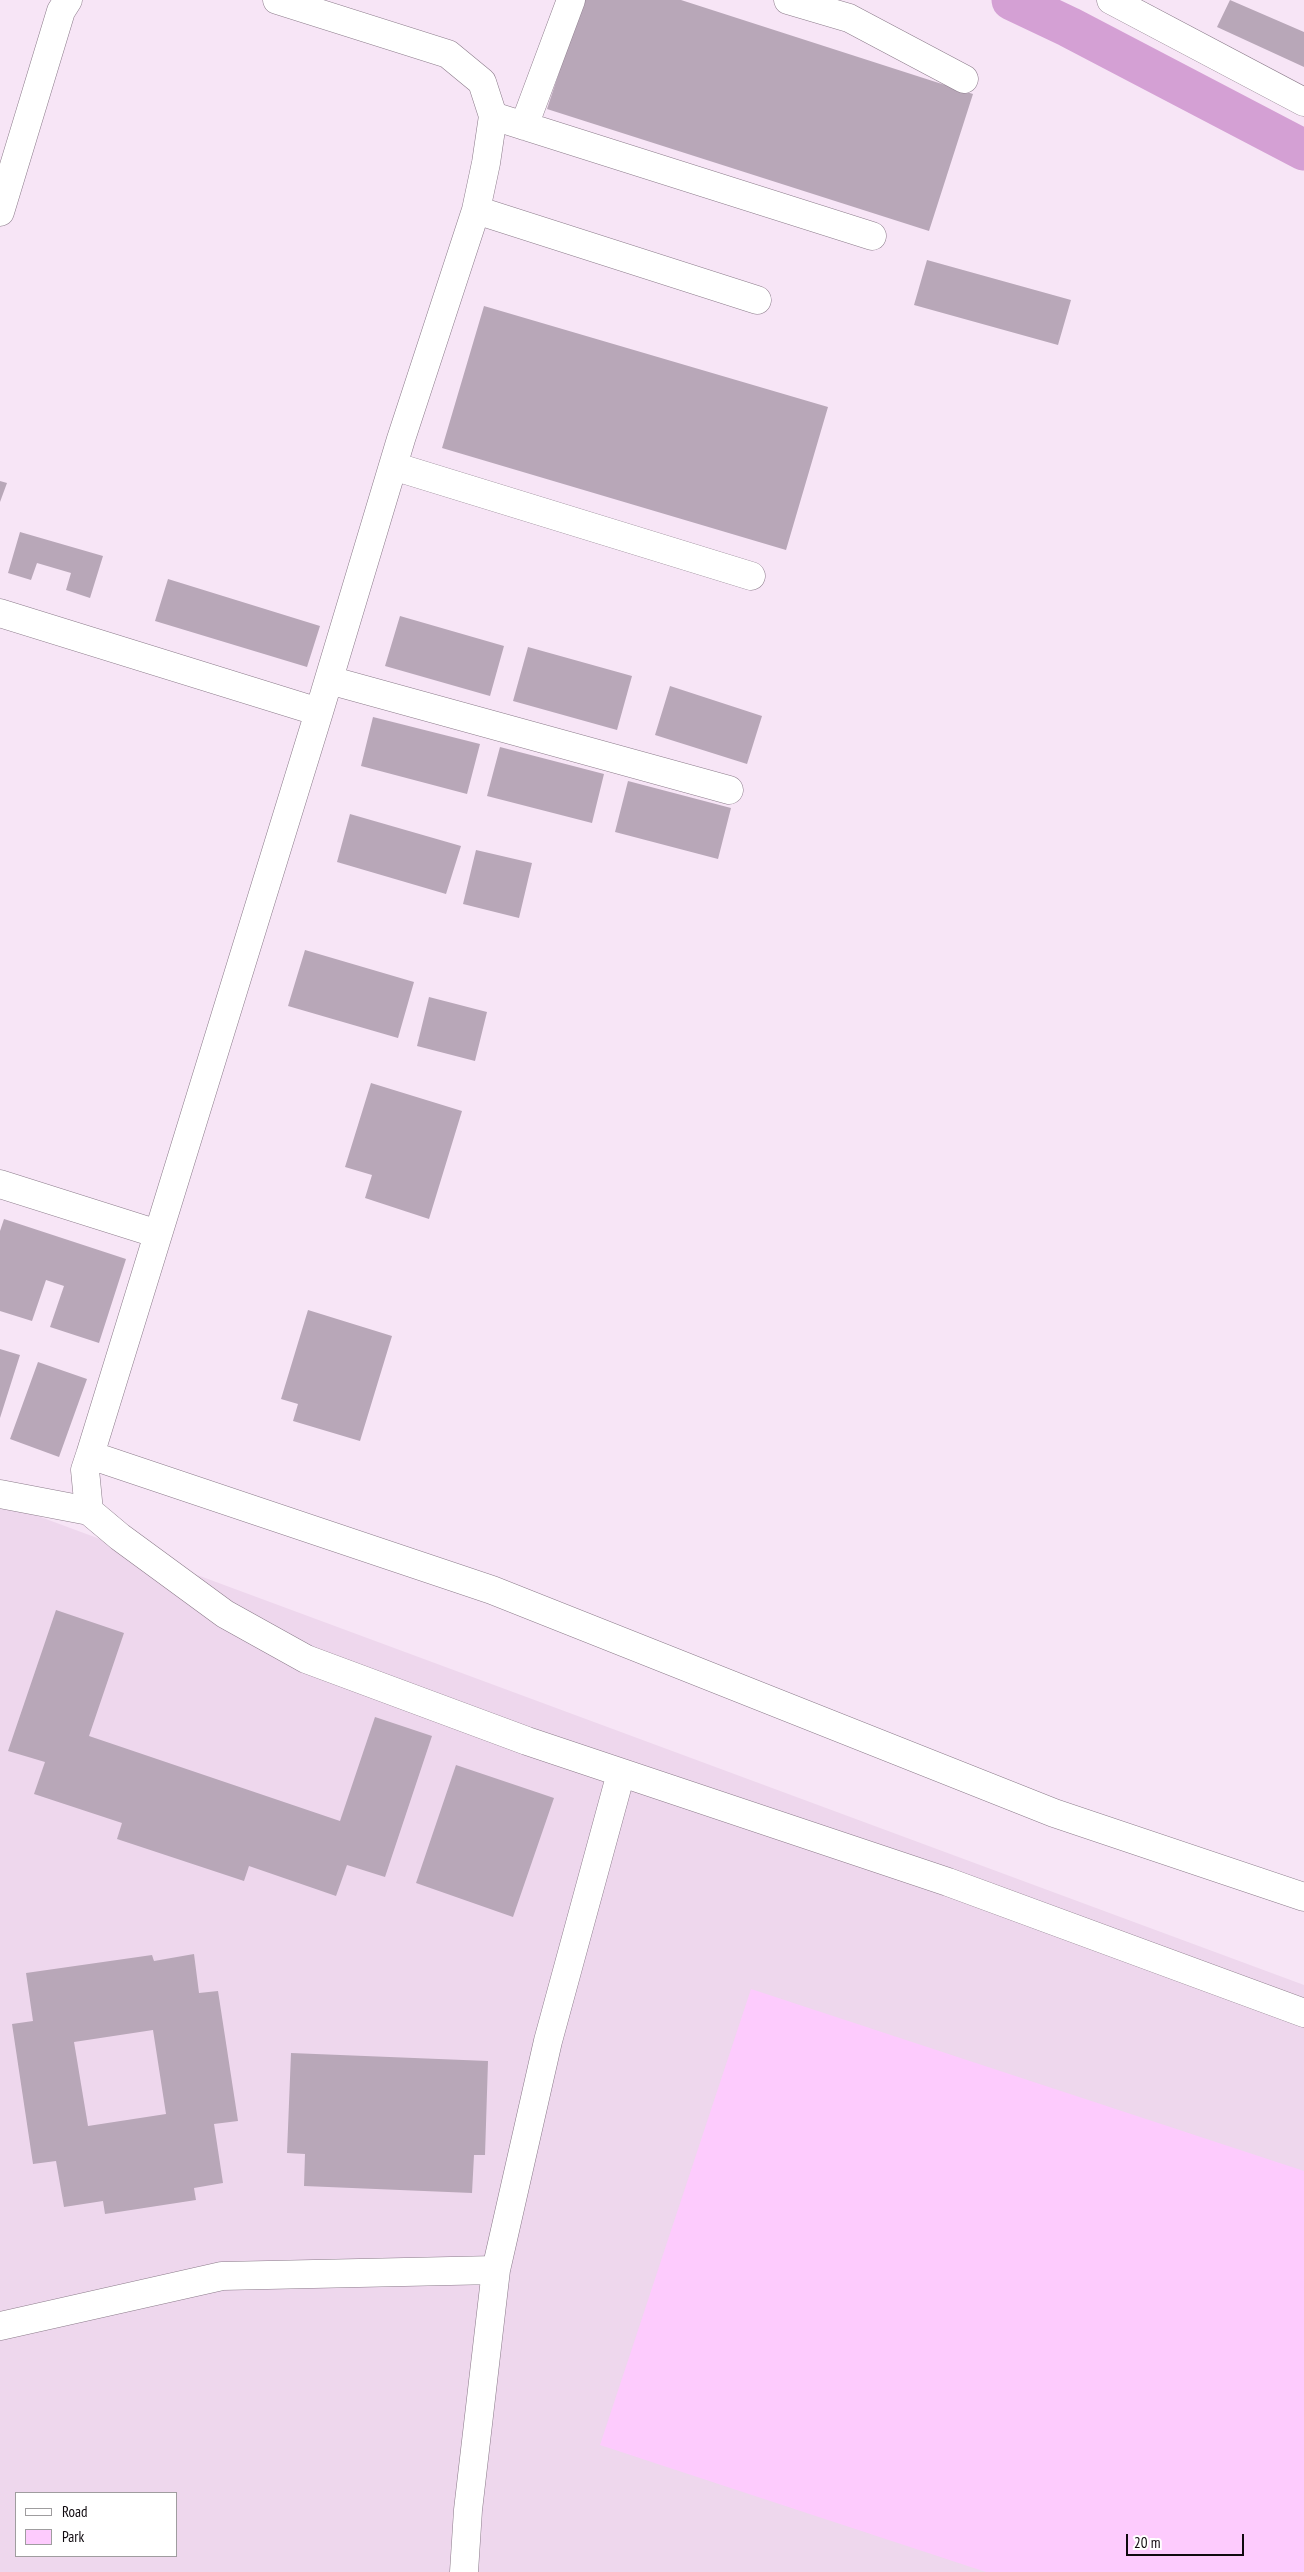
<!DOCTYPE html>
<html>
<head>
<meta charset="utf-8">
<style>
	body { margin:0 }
	#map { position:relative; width:1304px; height:2572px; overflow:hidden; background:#f7e5f6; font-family:"PT Sans Narrow",sans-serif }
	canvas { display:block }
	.legend { position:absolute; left:15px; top:2492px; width:162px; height:65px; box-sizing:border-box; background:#fff; border:1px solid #9f9d9f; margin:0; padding:6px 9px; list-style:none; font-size:15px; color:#0f090e }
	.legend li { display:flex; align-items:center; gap:10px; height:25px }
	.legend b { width:25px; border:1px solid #9f9d9f }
	.scale { position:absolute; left:1126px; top:2534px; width:118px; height:22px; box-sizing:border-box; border:2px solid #0f090e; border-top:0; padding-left:6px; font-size:15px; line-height:18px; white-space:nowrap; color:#0f090e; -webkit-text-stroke:4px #fff; paint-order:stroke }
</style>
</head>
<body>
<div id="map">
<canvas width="1304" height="2572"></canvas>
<ul class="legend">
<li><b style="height:6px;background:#fff"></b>Road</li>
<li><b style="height:14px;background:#fdcbfd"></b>Park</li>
</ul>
<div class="scale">20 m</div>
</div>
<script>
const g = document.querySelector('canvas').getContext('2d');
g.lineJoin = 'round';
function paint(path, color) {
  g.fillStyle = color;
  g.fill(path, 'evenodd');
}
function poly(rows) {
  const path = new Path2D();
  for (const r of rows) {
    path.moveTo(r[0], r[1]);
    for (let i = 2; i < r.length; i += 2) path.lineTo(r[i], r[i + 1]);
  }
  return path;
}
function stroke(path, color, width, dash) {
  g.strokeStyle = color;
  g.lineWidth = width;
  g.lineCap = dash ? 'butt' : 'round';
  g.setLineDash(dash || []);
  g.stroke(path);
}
paint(poly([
	[0,1502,1304,1985,1304,2572,0,2572],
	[16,2493,176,2493,176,2556,16,2556]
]), '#eed7ed');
paint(poly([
	[751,1989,1304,2171,1304,2572,986,2572,600,2445]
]), '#fdcbfd');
stroke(poly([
	[1012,0,1069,27,1304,150]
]), '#d4a0d4', 41);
paint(poly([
	[583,0,681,0,973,94,929,231,547,109],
	[1230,0,1304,32,1304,67,1217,27],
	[927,260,1071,300,1058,345,914,305],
	[484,306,828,407,786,550,442,448],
	[0,481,7,483,0,502],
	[20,532,103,556,90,598,66,590,71,573,37,563,31,580,8,573],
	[168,579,320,626,307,667,155,621],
	[400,616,504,646,490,696,385,666],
	[528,647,632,676,617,730,513,701],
	[670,686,762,716,747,764,655,735],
	[373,717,480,744,467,794,361,766],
	[500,747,604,774,592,823,487,796],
	[628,781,731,808,718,859,615,832],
	[350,814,461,846,446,894,337,862],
	[476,850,532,863,519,918,463,904],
	[305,950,414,982,398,1038,288,1006],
	[429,997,487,1012,475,1061,417,1046],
	[371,1083,462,1111,429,1219,365,1198,372,1175,345,1167],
	[4,1219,126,1259,99,1343,50,1327,64,1286,46,1280,32,1321,0,1311,0,1231],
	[308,1310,392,1336,360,1441,293,1421,298,1404,281,1399],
	[0,1349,20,1355,0,1418],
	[38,1362,87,1379,59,1457,10,1439],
	[56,1610,124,1633,89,1736,340,1821,375,1717,432,1736,385,1877,347,1865,336,1896,249,1866,244,1881,117,1839,122,1823,34,1794,45,1762,8,1751],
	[456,1765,554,1798,513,1917,416,1883],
	[194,1954,199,1993,218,1991,238,2121,214,2124,223,2183,194,2188,196,2200,105,2214,103,2201,64,2207,56,2161,33,2164,12,2024,33,2021,26,1973,152,1955,154,1961],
	[153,2030,166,2114,88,2126,74,2042],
	[291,2053,488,2061,485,2155,474,2155,472,2193,304,2186,305,2154,287,2153]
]), '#b8a7b8');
const minor = poly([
	[788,0,849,18,964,79],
	[1111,0,1304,102],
	[493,116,872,236],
	[524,126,571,0],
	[476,210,757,300],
	[0,212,61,11,68,0],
	[393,466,751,576],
	[0,613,319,712],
	[329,680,729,790],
	[0,1184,158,1234],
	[90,1455,492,1590,1054,1813,1304,1897],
	[0,1494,89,1511,120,1537,225,1614,306,1659,527,1741,948,1882,1304,2013],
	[89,1511,85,1470,90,1455,319,712,401,439,476,210,486,163,493,116,482,82,448,54,277,0],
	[0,2326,222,2276,496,2270],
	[464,2572,468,2510,496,2270,548,2041,621,1773]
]);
stroke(minor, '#8b7b8a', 29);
stroke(minor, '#fff', 28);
</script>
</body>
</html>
